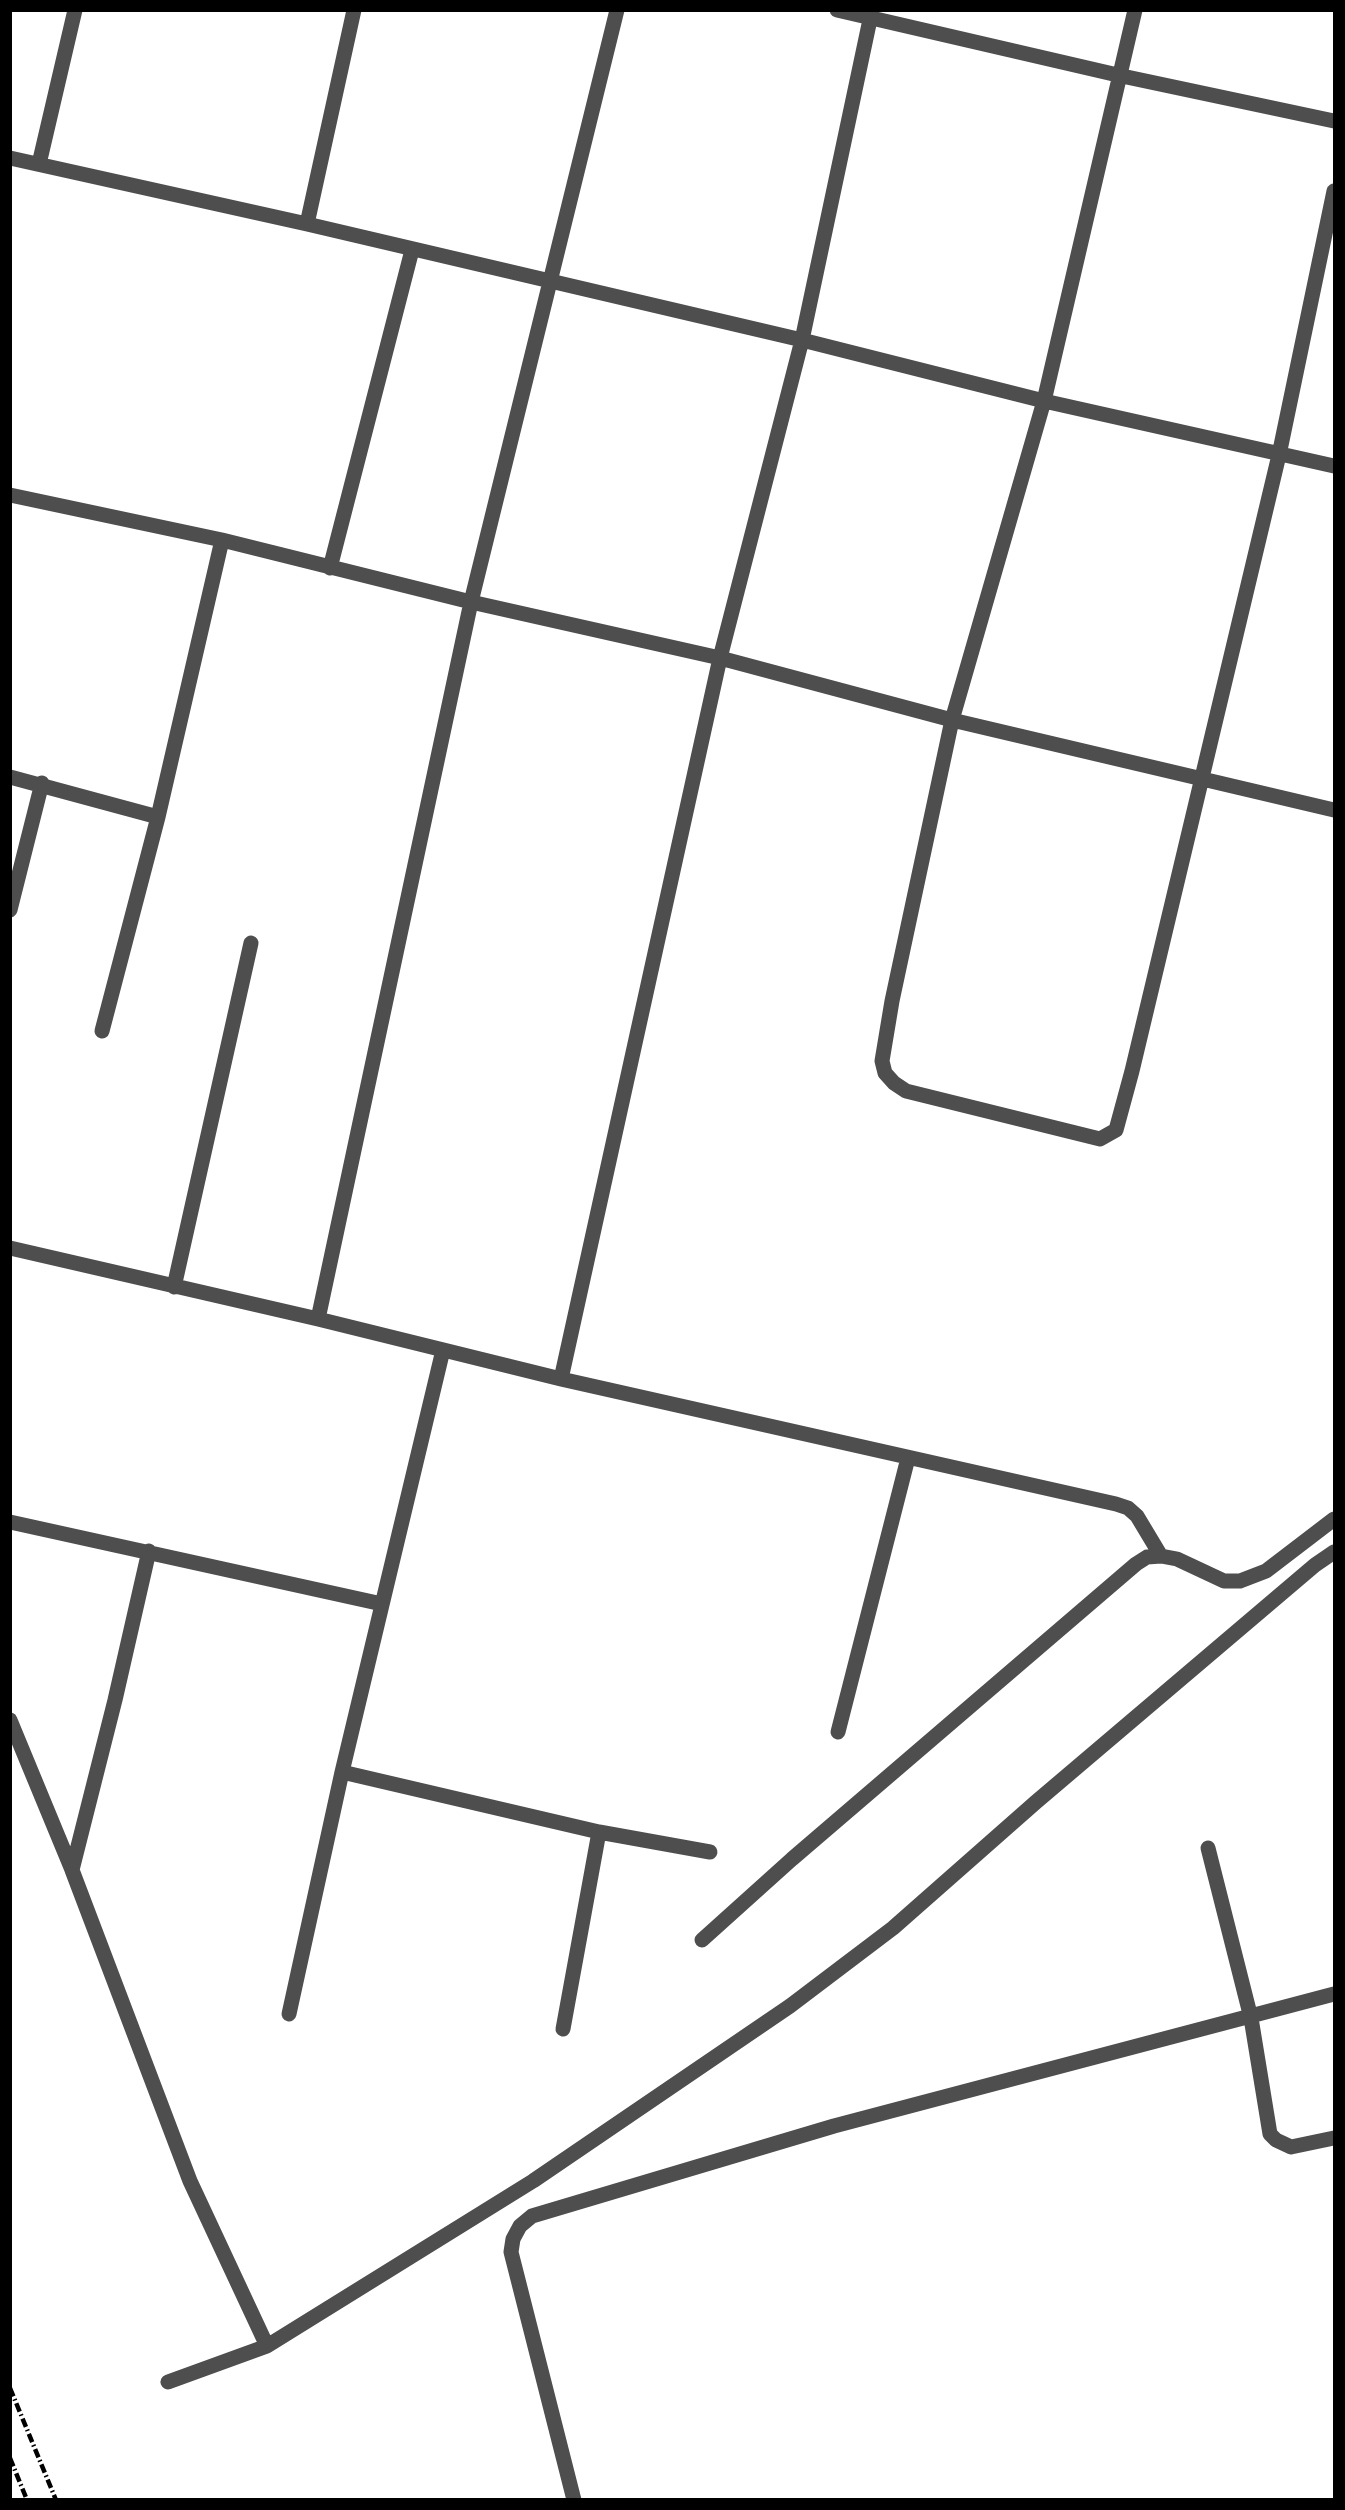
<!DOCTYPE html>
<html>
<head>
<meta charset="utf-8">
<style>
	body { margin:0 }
	#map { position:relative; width:1345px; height:2510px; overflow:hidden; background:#fff; font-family:Poppins,sans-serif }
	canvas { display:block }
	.frame { position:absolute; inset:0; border:12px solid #000; pointer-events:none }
</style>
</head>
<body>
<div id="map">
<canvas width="1345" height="2510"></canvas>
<div class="frame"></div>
</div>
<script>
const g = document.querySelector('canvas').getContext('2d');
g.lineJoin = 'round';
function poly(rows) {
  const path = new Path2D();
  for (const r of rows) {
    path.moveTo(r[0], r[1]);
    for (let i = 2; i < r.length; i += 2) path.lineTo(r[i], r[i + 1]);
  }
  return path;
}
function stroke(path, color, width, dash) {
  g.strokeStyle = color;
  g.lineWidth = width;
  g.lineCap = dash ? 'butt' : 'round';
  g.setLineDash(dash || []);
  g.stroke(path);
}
stroke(poly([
	[837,10,1122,76,1334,121],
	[1135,10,1044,401,952,720,892,1001,882,1061,885,1073,894,1083,906,1091,1100,1139,1116,1130,1132,1071,1279,455,1334,191],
	[10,158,307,224,802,340,1044,401,1334,466],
	[39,164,75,10],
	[307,224,354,10],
	[10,495,222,540,471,602,720,658,952,720,1334,810],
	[330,568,412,250],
	[10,777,158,817,222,540],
	[10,910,42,783],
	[102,1031,158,817],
	[10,1248,318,1319,561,1379,1116,1504,1128,1508,1137,1516,1161,1556],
	[174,1287,251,943],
	[318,1319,471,602,617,10],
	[561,1379,720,658,802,340,872,10],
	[10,1522,382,1604],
	[10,1720,72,1870,190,2181,267,2346],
	[838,1732,908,1458],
	[342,1772,599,1832,710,1852],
	[1208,1848,1251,2018,1270,2134,1276,2140,1291,2147,1334,2138],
	[72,1870,115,1700,149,1551],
	[702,1940,792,1859,1136,1564,1147,1557,1161,1556,1177,1559,1224,1581,1240,1581,1266,1571,1334,1519],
	[289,2014,342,1772,443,1350],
	[563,2029,599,1832],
	[168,2382,267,2346,533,2181,790,2006,893,1928,1036,1802,1315,1565,1334,1552],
	[574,2500,511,2252,513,2239,520,2226,532,2216,834,2126,1334,1994]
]), '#4e4e4e', 15);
stroke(poly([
	[10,2388,56,2500],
	[10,2458,27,2500]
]), '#000', 4.5, [9, 3, 1.5, 3]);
</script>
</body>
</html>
